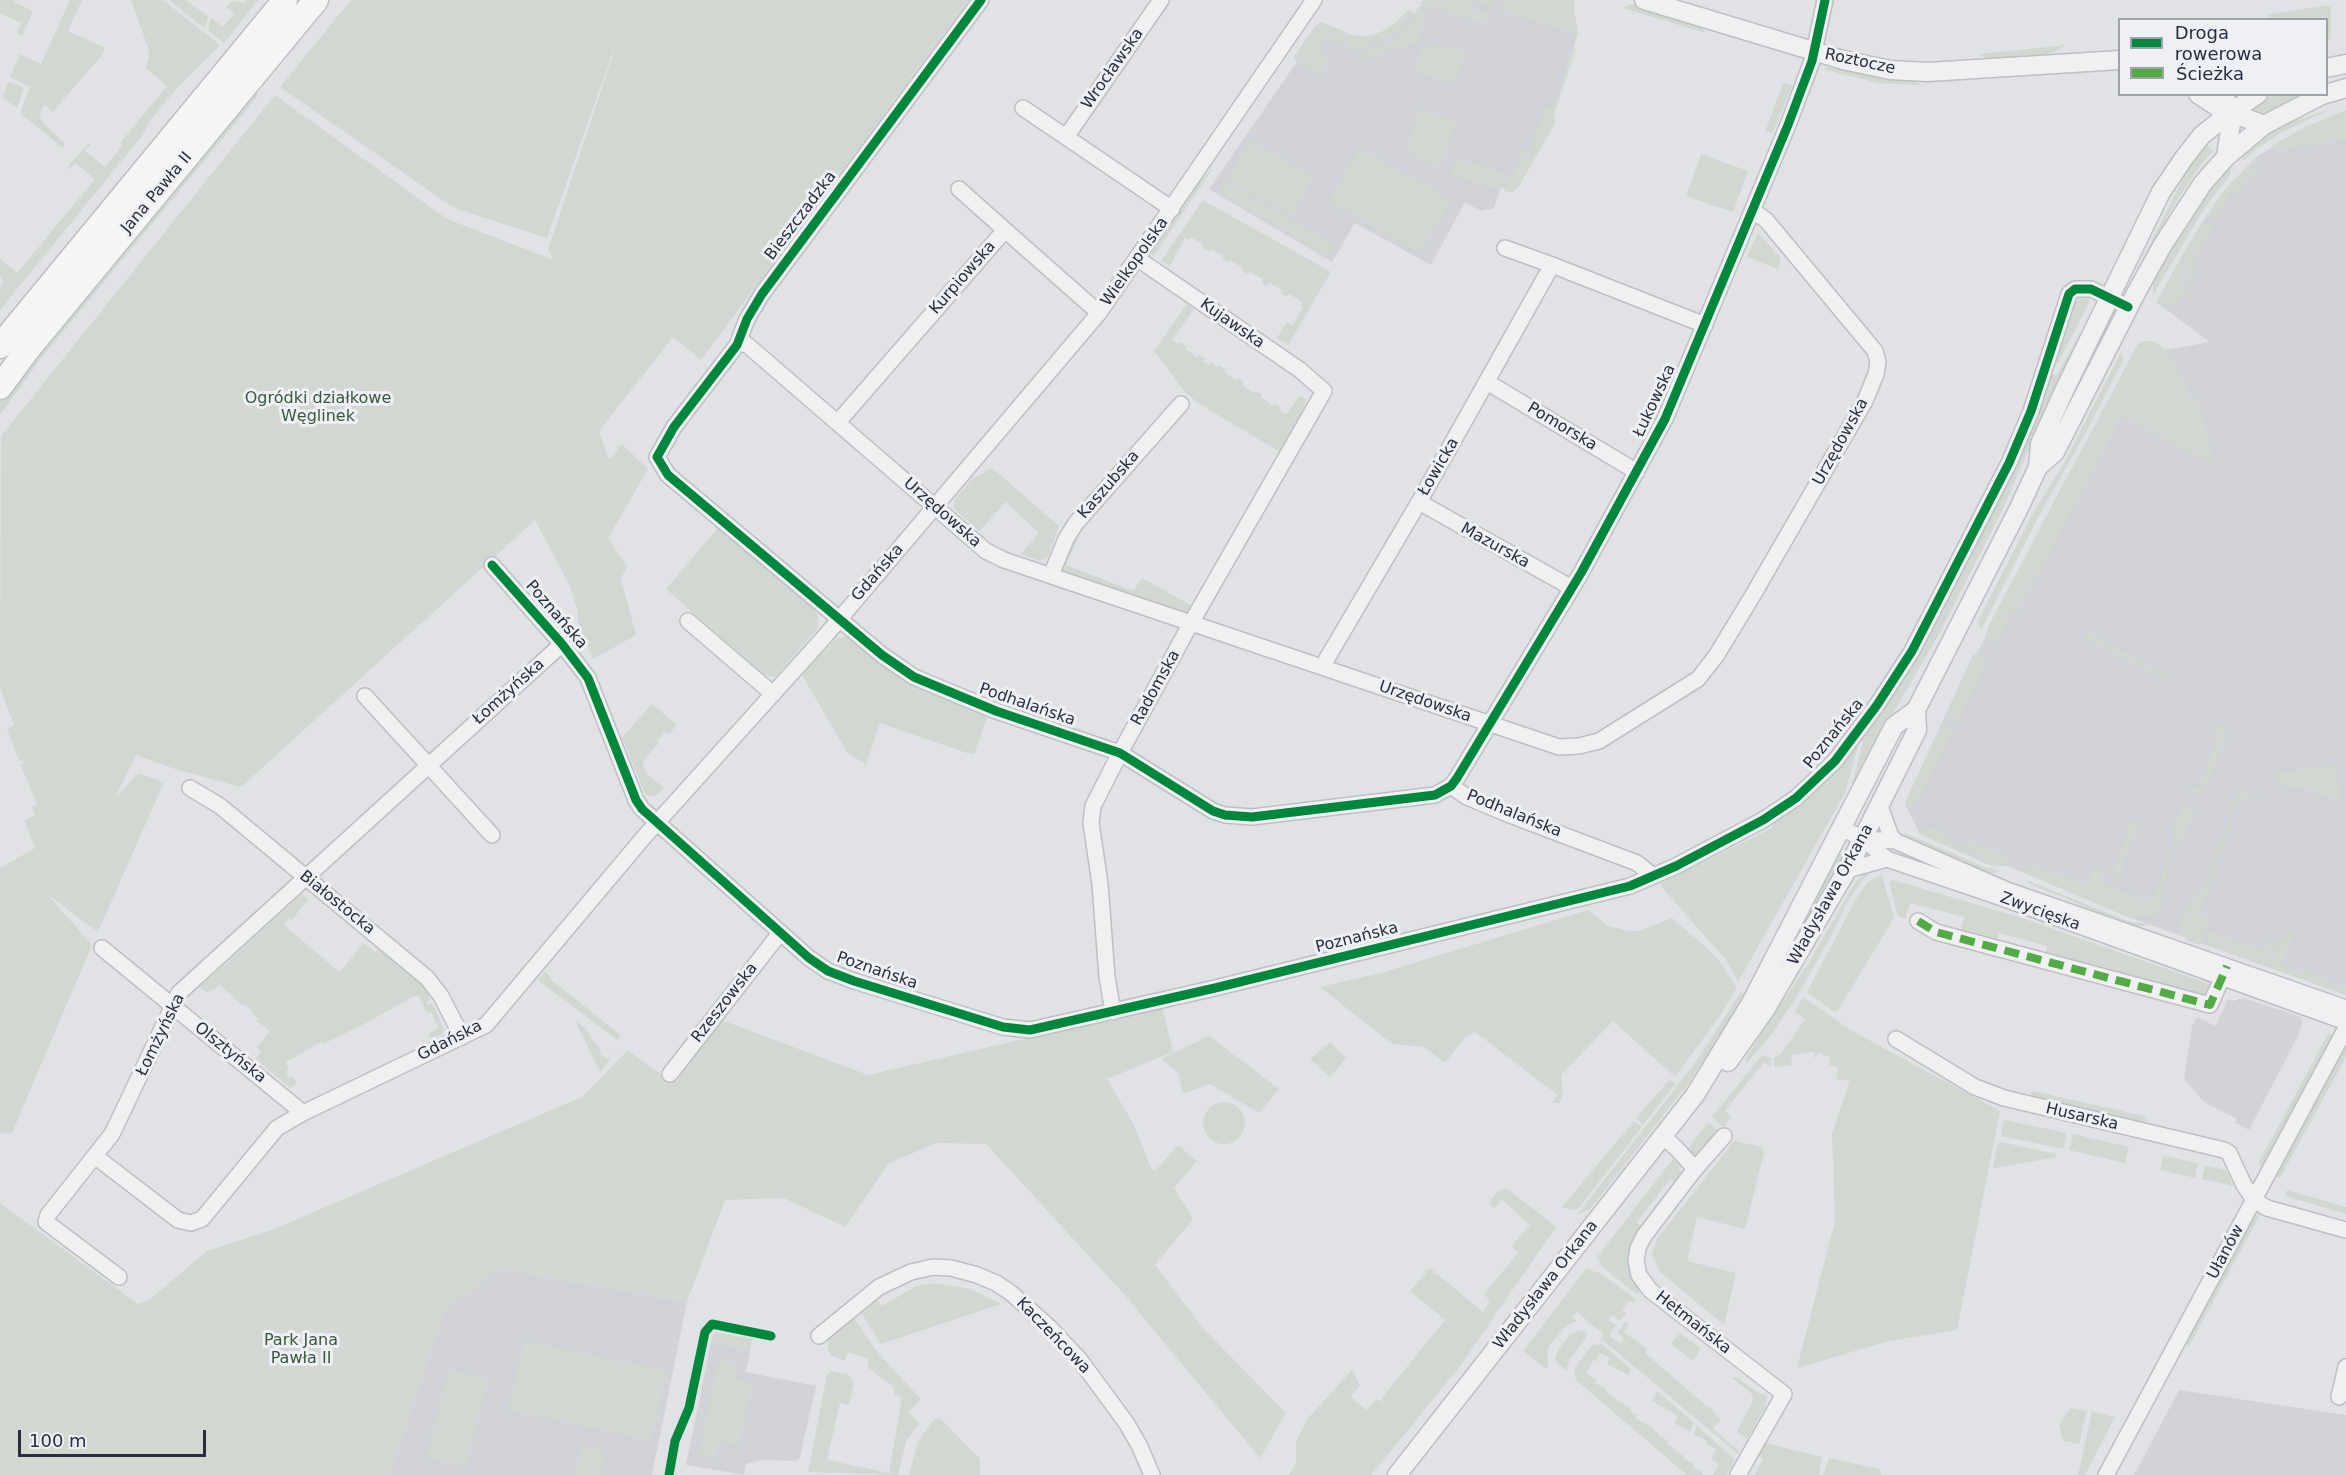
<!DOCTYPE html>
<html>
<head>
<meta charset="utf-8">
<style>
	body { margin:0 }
	#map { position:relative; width:2346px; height:1475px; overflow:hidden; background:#e1e2e5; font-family:"DejaVu Sans",sans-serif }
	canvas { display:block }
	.legend { position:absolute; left:2118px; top:18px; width:210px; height:78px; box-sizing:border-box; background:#eef0f5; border:2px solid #a0a2ab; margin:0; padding:8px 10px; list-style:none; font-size:18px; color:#2a2d3d }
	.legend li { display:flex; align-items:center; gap:12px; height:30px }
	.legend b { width:30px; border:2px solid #a0a2ab }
	.scale { position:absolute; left:18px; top:1430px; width:188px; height:27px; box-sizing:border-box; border:3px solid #2a2d3d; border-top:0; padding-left:8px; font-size:18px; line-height:21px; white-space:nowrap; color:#2a2d3d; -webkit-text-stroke:4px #eef0f5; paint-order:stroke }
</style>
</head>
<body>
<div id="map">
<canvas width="2346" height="1475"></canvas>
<ul class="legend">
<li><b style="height:8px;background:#00873e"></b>Droga rowerowa</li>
<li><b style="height:8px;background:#53ab46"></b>Ścieżka</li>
</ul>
<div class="scale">100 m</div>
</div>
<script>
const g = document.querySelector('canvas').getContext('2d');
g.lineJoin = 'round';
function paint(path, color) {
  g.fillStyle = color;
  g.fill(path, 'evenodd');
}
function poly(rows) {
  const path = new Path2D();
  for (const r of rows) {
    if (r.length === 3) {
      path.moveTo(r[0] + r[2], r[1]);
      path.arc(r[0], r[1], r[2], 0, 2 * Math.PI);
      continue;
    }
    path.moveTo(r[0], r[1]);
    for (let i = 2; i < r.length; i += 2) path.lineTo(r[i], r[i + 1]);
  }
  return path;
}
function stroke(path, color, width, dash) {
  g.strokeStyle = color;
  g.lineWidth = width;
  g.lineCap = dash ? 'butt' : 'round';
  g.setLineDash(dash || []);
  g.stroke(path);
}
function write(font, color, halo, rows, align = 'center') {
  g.font = font + ' "DejaVu Sans",sans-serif';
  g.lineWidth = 6;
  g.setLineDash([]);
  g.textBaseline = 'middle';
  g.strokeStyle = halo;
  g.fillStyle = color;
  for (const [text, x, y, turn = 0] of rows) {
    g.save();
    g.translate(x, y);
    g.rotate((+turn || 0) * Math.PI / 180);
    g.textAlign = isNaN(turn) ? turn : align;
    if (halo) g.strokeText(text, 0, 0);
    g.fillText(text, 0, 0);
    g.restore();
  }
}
paint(poly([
	[1427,0,1514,0,1569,17,1578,33,1547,132,1514,191,1501,187,1494,208,1480,211,1465,202,1431,265,1355,223,1332,262,1209,189,1323,24,1358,38,1370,37,1389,30,1411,12,1416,14,1418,8],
	[2346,110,2346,995,2128,917,2008,866,1989,865,1920,834,1905,803,1972,657,1977,653,2041,526,2138,344,2144,341,2155,342,2165,350,2210,342,2157,303,2181,257,2203,221,2222,193,2256,157,2303,128],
	[2243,998,2301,1017,2303,1021,2299,1034,2249,1130,2235,1123,2237,1119,2204,1102,2184,1079,2192,1026,2197,1017,2215,1026,2228,999,2233,1001],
	[501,1269,687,1302,652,1475,389,1475,445,1309],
	[711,1342,750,1351,746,1372,816,1386,800,1457,796,1461,763,1460,746,1464,744,1475,686,1465],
	[2179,1390,2346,1415,2346,1475,2134,1475]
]), '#d2d3d9');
paint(poly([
	[0,0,15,0,14,2,33,11,22,36,17,33,21,23,0,13],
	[70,0,82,0,68,31,105,48,101,56,53,112,45,105,42,107,40,116,43,123,65,143,63,148,20,113,30,87,10,77,20,54,41,64],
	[131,0,163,0,220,45,176,89,150,121,142,136,0,310,0,285,4,284,0,274,0,259,17,273,95,179,75,163,69,170,68,166,89,143,91,144,85,151,105,167,122,146,120,143,167,86,146,68,149,58,149,50],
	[169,0,186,0,208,16,205,29],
	[246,0,258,0,224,43,208,30,211,18,223,27,234,14,226,7,232,1,244,3],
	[351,0,969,0,701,360,673,337,599,431,609,460,622,444,648,469,608,538,627,566,621,579,636,635,593,659,578,622,578,612,570,586,535,520,241,787,175,769,136,755,115,798,138,773,164,782,98,932,47,894,92,945,12,1133,0,1134,0,868,35,848,24,820,35,816,32,807,37,805,21,765,24,763,22,760,19,761,7,729,14,725,0,688,1,436,275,95,447,219,554,260,548,250,626,15,547,238,454,208,280,87],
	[1424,0,1493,0,1491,7,1473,1,1470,3,1471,9,1489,14,1486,24,1432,7,1430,12,1420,3],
	[1505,0,1575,0,1574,8,1578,33,1576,39,1571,32,1502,12],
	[1631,4,1700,25,1705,33,1623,8],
	[2331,5,2331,39,2327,40,2326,20,2272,19,2268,14],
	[1418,7,1426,14,1418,40,1414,44,1382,52,1367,61,1362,60,1362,52,1390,42,1403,33,1412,20],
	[1410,9,1412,12,1404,25,1389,37,1358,50,1344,48,1353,35,1366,36,1381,32,1395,23],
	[1322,22,1348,33,1341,45,1331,40,1323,44,1322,55,1330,61,1320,76,1293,58,1315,26],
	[1422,42,1425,43,1423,49,1428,51,1429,44,1465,52,1455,84,1415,72],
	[2066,45,2052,53,2042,55,1987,59,1979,54],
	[1574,48,1576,49,1554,114,1555,123,1518,188,1513,192,1504,191,1507,178,1514,175,1523,149,1531,151,1544,107,1554,109],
	[1829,67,1883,79,1915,81,1921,85,1878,83,1822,69],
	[10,82,24,88,17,108,3,98,8,83],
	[1783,83,1792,86,1773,133,1765,132],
	[252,89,257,93,257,97,42,357,0,415,0,400,15,379],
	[2273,95,2304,95,2261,116,2244,111],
	[2336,107,2282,132,2255,150,2244,160,2238,157,2262,137,2283,125],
	[1419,109,1456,121,1445,158,1435,168,1407,150],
	[2346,110,2346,139,2276,151,2271,146,2303,128],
	[1250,140,1314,176,1292,216,1228,179],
	[2206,144,2213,151,2199,167,2174,205,2131,286,2134,276,2187,171],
	[1360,148,1451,200,1420,253,1329,202],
	[1701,154,1748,171,1733,212,1686,196],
	[2256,157,2258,172,2248,177,2239,194,2231,190,2215,220,2207,216,2222,193],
	[1455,158,1505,173,1500,190,1450,175],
	[2228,167,2231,171,2230,175,2204,209,2153,295,2153,281,2162,263,2206,193],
	[1213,168,1153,257,1152,251,1156,244,1196,185],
	[1226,181,1335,245,1329,256,1219,192],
	[1203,200,1331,272,1288,345,1277,338,1287,322,1293,325,1303,307,1301,305,1302,302,1289,294,1287,297,1281,294,1282,290,1269,283,1267,286,1261,282,1263,279,1250,272,1248,274,1242,271,1243,268,1230,260,1228,263,1222,259,1224,256,1211,249,1209,251,1203,248,1204,245,1191,237,1189,240,1185,238,1170,266,1161,261],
	[2203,221,2213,226,2192,264,2199,269,2189,286,2183,254],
	[1758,233,1779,256,1781,260,1778,269,1747,257],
	[2181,257,2187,289,2179,301,2168,306,2161,305,2157,303,2158,299],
	[2080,298,2089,299,2088,305,2058,363,2052,365,2074,304],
	[1187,304,1194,309,1172,340,1178,344,1180,342,1186,346,1185,349,1197,357,1199,355,1205,359,1203,361,1209,365,1211,363,1217,367,1219,365,1225,369,1224,372,1236,380,1238,378,1244,382,1242,385,1254,393,1256,391,1262,395,1261,397,1273,406,1275,404,1281,408,1280,410,1286,415,1300,395,1306,400,1301,415,1280,452,1198,403,1185,392,1154,351],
	[2080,333,2082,334,2060,376,2003,509,1938,636,1886,725,1856,782,1852,784,1863,741,1862,738,1904,680,1928,640,2010,479,2023,452,2050,374,2057,375],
	[2144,341,2155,342,2165,350,2183,376,2191,398,2198,399,2214,465,2122,417,2017,613,2011,610,1998,641,1989,641,1985,637,1989,625,2136,348],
	[2121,352,2124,359,2084,436,2040,514,1981,630,1978,621,2034,511,2062,467],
	[992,468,1059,526,1048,557,1040,561,1021,554,1039,533,1006,502,979,531,954,509,954,500,971,480],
	[717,522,815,606,813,609,818,616,818,628,775,677,764,675,666,589,717,529,714,526],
	[1076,533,1079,535,1066,565,1133,591,1142,578,1192,606,1186,613,1180,614,1063,572,1061,569],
	[2086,632,2172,677,2170,681,2083,637],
	[849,637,881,664,913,684,988,715,974,754,967,753,880,723,866,765,847,752,802,675,832,643,838,638],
	[1977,654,1984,656,1987,664,1956,724,1945,718,1972,657],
	[652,704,677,725,668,735,665,732,657,741,659,743,642,762,646,773,664,788,657,795,651,796,645,794,622,737],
	[1942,725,1953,730,1916,804,1906,808,1905,803],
	[2214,725,2221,725,2225,729,2226,740,2204,790,2195,795,2191,791,2190,787,2199,790,2219,733,2210,729],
	[1856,745,1858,746,1845,793,1738,982,1727,961,1659,884,1772,828,1774,821],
	[2334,765,2337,768,2341,798,2340,801,2298,787,2288,787,2273,780,2275,774],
	[2243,791,2277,804,2257,797,2249,801,2240,798,2200,913,2209,917,2200,945,2187,941,2180,928,2183,916,2209,877,2239,792],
	[2185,807,2191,809,2194,814,2187,831,2178,840,2165,876,2167,889,2163,887,2164,883,2160,881,2175,841,2173,831,2181,809],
	[2132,819,2146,823,2136,830,2122,867,2124,873,2123,877,2117,878,2114,871],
	[1926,826,1944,833,1974,858,1920,834,1919,829],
	[1905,833,1987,868,2000,871,1993,873,1983,871,1915,842,1904,835],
	[1955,837,2003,853,2008,858,2007,866,1989,865],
	[1848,846,1851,846,1756,1009,1834,861],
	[2034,866,2088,884,2094,866,2103,869,2102,882,2106,885,2144,899,2153,897,2158,888,2166,891,2156,919,2145,916,2128,917,2023,872,2028,867],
	[1874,869,1863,879,1849,899,1829,940,1796,998,1771,1035,1747,1063,1745,1061,1757,1039,1808,964,1853,886,1863,874],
	[1880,875,1882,875,1894,918,1839,1009,1834,1012,1807,992,1856,899,1868,882],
	[1893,880,2022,918,2207,983,2210,989,2206,994,2199,996,2113,970,2046,954,2047,946,1999,933,1997,941,1960,933,1964,917,1910,903,1905,919,1898,916,1889,882],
	[2029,881,2127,921,2149,924,2136,928,2124,925,2065,898,2034,886,2028,882],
	[302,894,308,899,292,920,289,918,284,925,338,971,341,971,363,943,375,952,378,949,426,989,430,999,427,1002,428,1005,432,1003,444,1029,443,1033,431,1039,428,1034,439,1028,431,1012,427,1013,419,997,414,996,370,1021,323,1044,321,1042,286,1062,289,1069,286,1071,289,1078,293,1077,297,1084,290,1088,256,1059,261,1051,257,1047,270,1031,256,1021,258,1018,252,1014,253,1012,245,1005,244,1007,219,984,213,991,211,990,208,993,199,988],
	[1588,910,1608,926,1630,931,1639,931,1672,918,1707,948,1720,962,1737,988,1719,1017,1675,1077,1613,1021,1561,1075,1563,1096,1559,1103,1552,1103,1558,1095,1475,1032,1465,1037,1445,1063,1425,1047,1392,1044,1320,987,1381,973],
	[2289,930,2294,932,2282,964,2346,986,2346,995,2273,969,2271,966,2280,940,2285,942],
	[2207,931,2264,951,2268,941,2275,943,2268,966,2211,946,2207,937],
	[545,972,551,977,550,979,621,1035,617,1040,538,980],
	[1741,992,1745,994,1739,1007,1690,1081,1590,1209,1577,1215,1695,1063],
	[1803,997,1854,1032,2000,1111,1957,1330,1889,1341,1797,1368,1835,1221,1832,1134,1850,1081,1836,1079,1838,1067,1829,1065,1831,1057,1818,1053,1815,1059,1814,1052,1791,1055,1792,1065,1774,1067,1774,1057,1779,1056,1805,1019,1795,1012],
	[1162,1007,1173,1052,1107,1079,1133,1123,1151,1168,1155,1171,1178,1145,1197,1161,1174,1188,1193,1219,1155,1265,1201,1326,1286,1413,1260,1458,1123,1293,986,1144,937,1143,889,1163,845,1227,784,1198,725,1200,687,1302,501,1269,445,1310,389,1475,0,1475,0,1203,138,1304,149,1300,207,1251,272,1230,582,1097,628,1050,652,1069,677,1081,719,1019,868,1075],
	[575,1020,585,1028,602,1052,600,1054,608,1059,615,1052,600,1072],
	[2328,1034,2333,1035,2262,1168,2258,1164],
	[1209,1036,1279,1089,1259,1113,1210,1084,1183,1094,1178,1072,1161,1059],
	[1330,1042,1346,1058,1330,1077,1310,1059],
	[2346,1046,2346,1057,2280,1178,2275,1175],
	[1762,1055,1771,1058,1771,1067,1764,1062,1725,1111,1731,1117,1723,1127,1712,1117],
	[1669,1080,1676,1083,1643,1125,1636,1118],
	[2033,1091,2144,1116,2147,1118,2147,1122,2143,1123,2030,1097],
	[1224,1123,21],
	[2004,1120,2067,1133,2063,1149,2001,1136],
	[1634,1121,1642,1127,1578,1209,1573,1210,1562,1207],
	[1708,1123,1720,1131,1698,1155,1693,1154,1689,1147],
	[2073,1134,2129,1147,2125,1163,2069,1150],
	[1734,1141,1762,1147,1764,1152,1745,1229,1697,1217,1687,1261,1736,1273,1724,1325,1660,1272,1652,1254,1657,1239],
	[2002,1142,2055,1154,2057,1157,1994,1168,1993,1167,1998,1143],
	[2163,1156,2198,1163,2195,1178,2160,1170],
	[1673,1159,1679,1166,1681,1173,1678,1185,1670,1179,1637,1222,1644,1228,1629,1260,1629,1265,1639,1291,1638,1295,1602,1267,1597,1257],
	[2205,1166,2226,1170,2233,1186,2202,1179],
	[1504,1189,1509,1190,1556,1227,1458,1369,1371,1475,1289,1475,1296,1463,1296,1442,1308,1418,1352,1370,1360,1385,1351,1397,1367,1410,1377,1399,1384,1404,1381,1399,1445,1320,1410,1291,1430,1268,1483,1312,1490,1301,1484,1294,1518,1253,1511,1246,1530,1225,1502,1200,1494,1208,1489,1203,1498,1191],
	[2287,1190,2346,1207,2346,1214,2285,1196],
	[2261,1213,2188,1348,2187,1340,2252,1219],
	[1586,1269,1600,1273,1636,1299,1633,1303,1629,1301,1622,1310,1626,1313,1620,1321,1612,1315,1609,1320,1616,1325,1610,1333,1610,1337,1621,1344,1624,1338,1617,1333,1625,1322,1629,1324,1624,1332,1647,1349,1645,1353,1708,1407,1713,1409,1712,1411,1721,1419,1713,1429,1739,1451,1738,1454,1604,1341,1600,1341,1604,1335,1577,1312,1572,1317,1577,1321,1567,1325,1549,1346,1547,1356,1549,1365,1546,1369,1523,1351],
	[936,1283,971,1289,1001,1304,881,1344,862,1314,877,1300,882,1306,916,1286],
	[853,1317,879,1354,921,1399,909,1412,919,1424,906,1441,898,1475,808,1472,827,1374,832,1371,848,1374,854,1382,849,1405,840,1403,827,1460,889,1473,902,1398,895,1395,893,1386,867,1367,869,1359,848,1352,845,1361,832,1356,828,1350,828,1341,833,1333],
	[1579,1330,1585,1330,1587,1337,1570,1359,1566,1371,1555,1360,1557,1351,1570,1335],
	[714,1332,752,1339,750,1351,711,1342],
	[1681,1334,1700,1348,1700,1351,1693,1361,1671,1344,1678,1335],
	[524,1341,666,1371,652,1441,509,1410],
	[1602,1344,1631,1369,1628,1375,1607,1364,1610,1358,1600,1353,1596,1361,1593,1360,1586,1374,1597,1380,1595,1383,1606,1389,1606,1392,1630,1408,1630,1411,1637,1415,1635,1418,1654,1428,1653,1430,1659,1433,1658,1435,1668,1441,1667,1444,1676,1449,1675,1451,1684,1456,1683,1458,1694,1464,1693,1467,1703,1472,1702,1475,1687,1475,1576,1380,1574,1373,1576,1366,1592,1345],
	[719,1360,737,1363,734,1379,753,1383,739,1446,720,1442,716,1458,699,1454],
	[448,1370,488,1380,466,1467,426,1457],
	[1735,1377,1760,1394,1765,1394,1767,1397,1765,1407,1747,1439,1737,1431,1753,1401,1752,1394,1732,1378],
	[1657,1391,1694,1423,1690,1432,1678,1425,1675,1422,1678,1416,1652,1401],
	[2070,1408,2087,1411,2079,1444,2063,1441,2059,1425],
	[2092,1412,2115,1417,2085,1475,2078,1475],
	[934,1419,941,1419,980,1459,980,1475,909,1475,918,1441],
	[1697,1426,1735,1459,1727,1475,1713,1475,1719,1464,1711,1459,1716,1449,1706,1444,1707,1441,1693,1434],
	[1761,1442,1822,1457,1819,1475,1755,1475,1763,1459,1755,1452],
	[581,1446,605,1451,600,1475,575,1475],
	[1829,1458,1879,1469,1881,1475,1823,1475]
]), '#d0d8d1');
const minor = poly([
	[981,0,762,294,747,319,737,345,674,427,657,457,668,475,882,655,914,677,996,711,1120,753,1213,811,1225,815,1252,817,1435,795,1451,786,1457,778,1581,573,1665,419,1788,125,1812,61,1825,0],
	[1161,0,1066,137,1172,209],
	[1023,108,1066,137],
	[959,189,1005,230],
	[1505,248,1552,265],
	[737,345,745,343,986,551,1004,560,1559,747,1579,746,1599,741,1698,679,1716,656,1753,595,1865,401,1876,374,1878,362,1875,351,1766,220,1753,211],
	[1487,382,1637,472],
	[838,422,1005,230,1099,313],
	[1419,502,1572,588],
	[492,565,562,644,588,678,636,800,642,809,809,958,828,971,854,981,1003,1027,1030,1030,1215,988,1630,886,1676,866,1763,820,1796,798,1835,761,1877,705,1912,651,2009,463,2031,411,2069,294,2075,289,2091,289,2128,307],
	[1051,575,1066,539,1076,523,1181,404],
	[688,621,773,694],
	[1322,667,1419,502,1552,265,1705,325],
	[365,696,492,835],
	[1451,786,1467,797,1510,815,1637,863,1653,876],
	[190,788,220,806,427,978,441,996,462,1037],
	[1880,806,1890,834,1895,841],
	[1842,828,1863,839,1887,859,1999,897,2346,1022],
	[1863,839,1895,841,2007,890,2346,1008],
	[1847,870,1887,859],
	[1918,921,1936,932,2210,1005,2226,969],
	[102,948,303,1113],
	[1113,1012,1107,977,1100,884,1091,823,1093,806,1120,753,1191,623,1324,391,1300,370,1138,259],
	[1896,1039,1975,1087,2004,1098,2224,1150,2229,1153,2244,1185,2254,1200,2267,1208,2346,1230],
	[670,1074,780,933],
	[1663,1136,1678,1150,1695,1169],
	[1724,1136,1695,1169,1644,1236,1638,1248,1636,1261,1639,1275,1650,1290,1784,1394,1738,1475],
	[96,1157,178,1220,191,1223,202,1219,277,1128,303,1113,486,1025,644,837,826,635,1099,313,1314,0],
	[119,1277,46,1222,48,1215,112,1134,179,993,562,644],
	[819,1336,879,1287,911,1272,933,1267,951,1268,977,1275,996,1283,1011,1293,1049,1327,1080,1360,1127,1424,1140,1447,1152,1475],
	[2339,1397,2346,1367],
	[2106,1475,2346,1028]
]);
const tertiary = poly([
	[1644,0,1843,60,1890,70,1928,72,2120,60],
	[2326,68,2346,64],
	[2198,94,2219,108,2264,125],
	[2224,94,2230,113,2231,123,2226,157],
	[2326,94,2346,88],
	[2038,467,2055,452,2136,293,2162,246,2203,183,2226,157,2264,125,2324,94],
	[1728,1062,1765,1010,1847,870,1917,730,1916,710],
	[1397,1475,1695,1095,1751,1003,1894,726,1916,710,1942,659,2019,508,2038,467,2040,444,2064,391,2161,192,2184,158,2202,135,2230,113,2258,94]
]);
const primary = poly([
	[0,346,285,0],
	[0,387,28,349,316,0]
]);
stroke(minor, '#bebfc2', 18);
stroke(tertiary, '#bebfc2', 21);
stroke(primary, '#bebfc3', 27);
stroke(minor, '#f0f0f3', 15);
stroke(tertiary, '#f0f0f3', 18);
stroke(primary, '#f5f5f6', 24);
stroke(poly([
	[1918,921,1936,932,2210,1005,2227,966]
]), '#53ab46', 8, [15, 8]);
stroke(poly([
	[981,0,762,294,747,319,737,345,674,427,657,457,668,475,882,655,914,677,996,711,1120,753,1213,811,1225,815,1252,817,1435,795,1451,786,1457,778,1581,573,1665,419,1788,125,1812,61,1825,0],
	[492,565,562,644,588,678,636,800,642,809,809,958,828,971,854,981,1003,1027,1030,1030,1215,988,1630,886,1676,866,1763,820,1796,798,1835,761,1877,705,1912,651,2009,463,2031,411,2069,294,2075,289,2091,289,2128,307],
	[669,1475,675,1441,689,1408,705,1332,712,1324,771,1336]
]), '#00873e', 9);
write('16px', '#2a2d3d', '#eef0f5', [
	["Roztocze",1860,62,12],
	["Wrocławska",1113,69,-55],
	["Jana Pawła II",157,193,-50],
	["Bieszczadzka",801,216,-53],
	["Wielkopolska",1135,262,-55],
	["Kurpiowska",963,278,-49],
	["Kujawska",1232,324,35],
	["Łukowska",1655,401,-65],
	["Pomorska",1562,427,31],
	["Urzędowska",1841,442,-61],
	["Łowicka",1439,467,-60],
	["Kaszubska",1109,485,-49],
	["Urzędowska",942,513,41],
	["Mazurska",1495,546,29],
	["Gdańska",878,573,-49],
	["Poznańska",556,615,49],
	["Radomska",1156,688,-61],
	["Łomżyńska",509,692,-42],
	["Urzędowska",1425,702,19],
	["Podhalańska",1027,705,19],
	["Poznańska",1834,734,-51],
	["Podhalańska",1514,814,22],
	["Władysława Orkana",1831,895,-61],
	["Białostocka",337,903,39],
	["Zwycięska",2040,912,20],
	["Poznańska",1357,938,-14],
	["Poznańska",877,971,19],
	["Rzeszowska",725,1003,-52],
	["Łomżyńska",161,1035,-64],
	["Gdańska",450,1041,-27],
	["Olsztyńska",230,1053,39],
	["Husarska",2082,1117,13],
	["Ułanów",2226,1252,-62],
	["Władysława Orkana",1546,1285,-52],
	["Hetmańska",1693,1323,38],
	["Kaczeńcowa",1053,1336,46]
]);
write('16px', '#385739', '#eef0f5', [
	["Ogródki działkowe",318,399],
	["Węglinek",318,417],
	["Park Jana",301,1341],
	["Pawła II",301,1359]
]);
</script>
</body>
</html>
